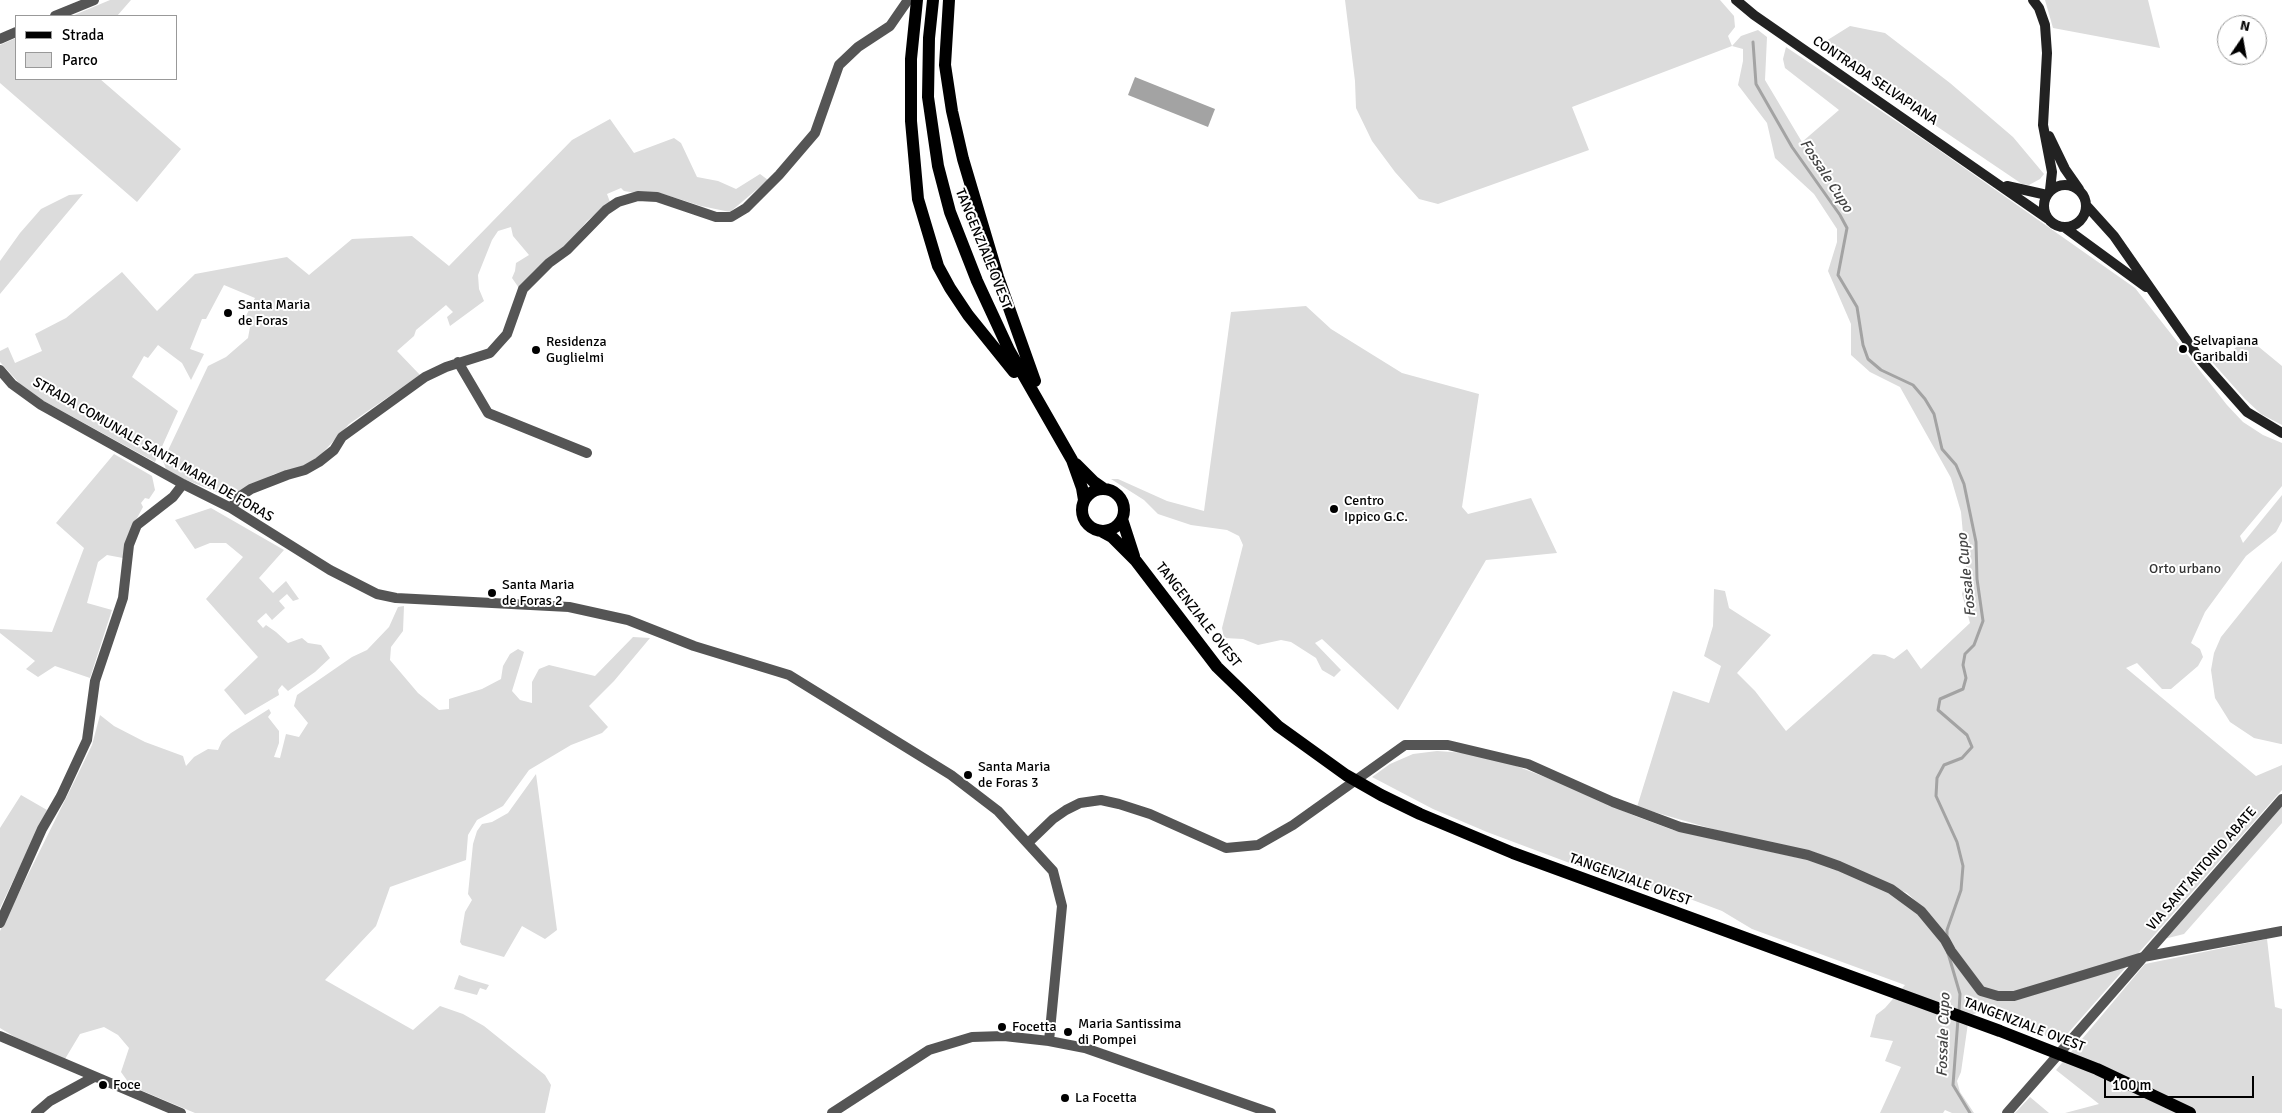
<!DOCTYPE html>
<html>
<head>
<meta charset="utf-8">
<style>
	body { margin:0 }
	#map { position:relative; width:2282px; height:1113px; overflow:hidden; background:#fff; font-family:Signika,sans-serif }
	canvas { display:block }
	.legend { position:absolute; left:15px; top:15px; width:162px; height:65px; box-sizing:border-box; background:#fff; border:1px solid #999; margin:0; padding:6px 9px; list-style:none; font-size:15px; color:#000 }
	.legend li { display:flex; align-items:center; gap:10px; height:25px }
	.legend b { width:25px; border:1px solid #999 }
	.north { position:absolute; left:2217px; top:15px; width:50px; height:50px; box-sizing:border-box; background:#fff; border:1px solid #999; border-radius:50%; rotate:12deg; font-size:14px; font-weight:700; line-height:20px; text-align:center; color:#000 }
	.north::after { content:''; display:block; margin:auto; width:18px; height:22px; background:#000; clip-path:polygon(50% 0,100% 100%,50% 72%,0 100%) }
	.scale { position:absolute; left:2104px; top:1076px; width:150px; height:22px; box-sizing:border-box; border:2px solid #000; border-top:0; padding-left:6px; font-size:15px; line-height:18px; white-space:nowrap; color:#000; -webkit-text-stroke:4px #fff; paint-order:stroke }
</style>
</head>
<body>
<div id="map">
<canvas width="2282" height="1113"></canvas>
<ul class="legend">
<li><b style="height:6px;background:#000"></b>Strada</li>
<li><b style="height:14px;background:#dcdcdc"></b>Parco</li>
</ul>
<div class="north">N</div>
<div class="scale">100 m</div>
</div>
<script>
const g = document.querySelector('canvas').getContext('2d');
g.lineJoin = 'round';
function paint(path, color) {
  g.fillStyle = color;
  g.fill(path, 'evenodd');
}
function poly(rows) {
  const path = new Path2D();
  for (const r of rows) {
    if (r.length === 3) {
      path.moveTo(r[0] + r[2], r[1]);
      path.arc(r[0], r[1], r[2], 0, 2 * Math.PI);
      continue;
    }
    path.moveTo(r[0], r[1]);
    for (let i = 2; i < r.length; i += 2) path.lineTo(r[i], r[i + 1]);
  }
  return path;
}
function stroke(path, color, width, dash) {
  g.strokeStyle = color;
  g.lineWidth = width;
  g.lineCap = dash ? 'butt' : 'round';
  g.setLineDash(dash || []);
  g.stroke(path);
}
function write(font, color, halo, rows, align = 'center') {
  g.font = font + ' Signika,sans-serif';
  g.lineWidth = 4;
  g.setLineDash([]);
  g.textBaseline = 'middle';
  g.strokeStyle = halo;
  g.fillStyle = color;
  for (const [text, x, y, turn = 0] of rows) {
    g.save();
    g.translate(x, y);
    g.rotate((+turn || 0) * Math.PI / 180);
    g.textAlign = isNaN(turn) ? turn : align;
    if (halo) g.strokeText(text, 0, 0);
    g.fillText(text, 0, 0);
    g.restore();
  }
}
paint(poly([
	[110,0,131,0,117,16,72,16],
	[1345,0,1720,0,1734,16,1735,27,1728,36,1732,46,1741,36,1758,30,1767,37,1765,80,1802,142,1839,110,1785,68,1783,59,1786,47,1933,146,2135,288,2227,405,2243,422,2263,435,2282,443,2282,486,2240,536,2243,543,2282,495,2282,521,2276,532,2246,556,2205,612,2191,643,2200,649,2203,657,2198,666,2171,689,2162,689,2137,663,2126,668,2256,776,2282,765,2282,790,2061,1041,1979,1012,1969,1016,1961,1072,1957,1081,1960,1092,1974,1113,1952,1113,1945,1110,1943,1113,1880,1113,1901,1067,1885,1061,1893,1041,1870,1037,1876,1015,1885,1008,1905,985,1752,929,1722,911,1682,896,1639,889,1487,832,1433,809,1372,777,1390,764,1413,754,1437,751,1466,753,1506,762,1563,784,1635,816,1673,830,1817,862,1853,874,1929,913,1907,893,1814,852,1723,832,1637,807,1673,691,1709,703,1721,666,1704,656,1713,626,1714,589,1725,591,1729,608,1771,635,1737,673,1755,691,1786,731,1873,654,1885,655,1894,659,1907,649,1921,669,1970,623,1962,594,1967,578,1961,512,1951,478,1900,387,1870,372,1851,355,1851,324,1828,271,1837,242,1837,229,1814,194,1775,158,1767,123,1738,85,1743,61,1743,49,1732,46,1572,107,1589,150,1438,204,1419,199,1395,172,1372,141,1356,108,1355,81],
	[2045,0,2148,0,2160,48,2053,28],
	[1850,26,1885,33,1950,83,2013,137,2044,174,2040,179,2029,185,2022,184,1818,46],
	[16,38,16,79,100,79,181,149,137,202,0,83,0,45],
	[610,119,634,153,674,138,681,143,697,177,718,181,736,189,760,174,768,180,730,212,701,206,660,193,636,193,624,191,621,188,607,194,610,202,587,221,569,243,534,271,519,288,512,278,515,271,516,263,529,255,513,236,511,227,498,231,492,240,478,275,479,289,484,301,450,326,447,317,453,312,446,305,416,330,414,336,397,351,420,375,349,424,317,459,304,466,274,474,229,497,181,478,166,469,163,461,208,366,226,357,248,338,250,327,242,324,255,298,224,285,206,319,202,319,190,349,204,354,191,380,182,363,158,345,148,358,144,356,132,377,178,411,155,462,42,400,21,385,0,362,0,351,8,347,15,363,42,351,35,334,66,318,122,272,157,311,195,274,287,257,309,275,352,239,412,236,449,266,572,140],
	[83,194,52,231,0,294,0,261,20,233,41,209,69,195],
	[1306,306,1331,329,1402,373,1479,394,1462,507,1468,514,1531,498,1557,553,1486,560,1398,710,1322,639,1315,643,1341,670,1334,677,1322,670,1316,658,1291,642,1281,640,1258,645,1243,639,1224,638,1222,628,1243,545,1239,536,1227,530,1191,525,1158,514,1144,500,1111,479,1118,479,1167,501,1204,511,1231,312],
	[2248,338,2282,366,2282,425,2261,414,2245,399,2212,362,2215,358,2219,361],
	[114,454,152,476,155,490,149,499,145,498,141,503,143,507,129,533,123,558,107,555,98,562,87,603,112,610,90,678,55,666,38,677,26,669,35,661,0,633,0,629,52,632,84,548,56,523],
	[211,508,284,550,259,578,273,593,286,581,299,599,293,601,287,594,279,601,285,608,272,620,266,613,257,621,263,628,266,625,276,632,288,643,302,638,308,643,321,645,330,658,315,672,288,691,282,685,278,690,279,695,245,715,224,690,258,657,206,599,243,557,226,543,210,543,195,549,175,520],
	[2282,561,2282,744,2281,744,2254,738,2230,722,2215,698,2211,670,2214,653,2221,637],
	[404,606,403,631,391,647,390,660,418,693,439,710,449,709,449,699,482,689,501,679,503,666,510,654,518,649,524,652,512,691,520,700,532,703,532,682,539,669,549,665,595,676,633,637,650,638,614,681,589,706,608,727,602,733,571,745,529,770,503,806,477,820,468,835,466,860,390,887,376,926,325,980,413,1030,440,1006,463,1014,484,1026,545,1075,551,1085,545,1113,195,1113,131,1086,121,1072,129,1048,118,1035,104,1027,80,1034,65,1059,15,1037,0,1028,0,931,78,774,92,745,100,715,114,726,145,742,183,756,186,766,194,757,208,749,218,750,222,741,231,733,269,709,271,713,268,717,279,731,279,743,274,757,280,758,286,734,299,737,308,723,294,706,297,695,352,657,367,650,389,627,398,607],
	[536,774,557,930,545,939,522,926,504,957,462,945,460,942,465,912,472,900,468,894,473,844,477,831,482,824,492,822,508,813],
	[21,795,47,810,0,908,0,828],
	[2282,804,2282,823,2184,934,2164,939],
	[2267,939,2275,1007,2282,1009,2282,1113,2065,1113,2099,1104,2056,1070,2145,964],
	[459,975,469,979,489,985,486,990,480,988,477,995,454,989],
	[2030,1097,2049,1113,2015,1113]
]), '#dcdcdc');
paint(poly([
	[1135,77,1215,109,1208,127,1128,95]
]), '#a3a3a3');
stroke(poly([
	[1753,42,1756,84,1792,147,1840,215,1847,228,1838,275,1857,307,1863,345,1868,359,1881,370,1913,385,1925,399,1934,414,1942,449,1956,465,1964,484,1976,542,1977,579,1983,621,1974,645,1965,654,1963,665,1966,678,1963,689,1940,699,1938,710,1967,735,1972,747,1962,758,1944,765,1937,778,1936,796,1957,842,1963,866,1961,890,1947,930,1947,937],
	[1948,953,1960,994,1959,1012],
	[1958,1019,1953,1085,1970,1113]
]), '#a3a3a3', 3);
stroke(poly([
	[55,16,94,0],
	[0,39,16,32],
	[458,362,488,413,587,453],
	[0,370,12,384,41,405,183,484,231,508,330,570,377,594,396,598,569,607,628,620,694,646,789,675,951,775,998,811,1053,871,1062,906,1049,1041],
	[231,508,239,497,251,489,287,475,305,470,319,462,334,450,342,437,425,377,446,367,490,353,507,334,523,289,549,263,567,250,606,210,618,202,638,196,657,197,716,217,731,217,746,208,779,175,815,133,839,65,858,47,890,26,908,0],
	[1028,843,1053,819,1066,810,1080,803,1101,800,1119,804,1150,814,1226,848,1258,845,1293,825,1405,745,1448,745,1528,764,1613,802,1680,827,1808,855,1839,866,1891,889,1921,911,1945,940,1951,951,1981,991,1998,996,2014,996,2143,957,2282,931],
	[0,923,42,829,61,796,87,740,95,681,123,598,129,545,137,525,173,497,183,484],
	[0,1036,181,1113],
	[36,1113,50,1101,94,1077],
	[832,1113,929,1050,972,1037,1004,1036,1049,1041,1085,1048,1271,1113],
	[2007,1113,2282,799]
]), '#555', 10);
stroke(poly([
	[1736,0,1754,15,2048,219],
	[2033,0,2039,8,2045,25,2047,53,2043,125,2052,172,2050,190],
	[2049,136,2065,169,2079,189],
	[2065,206,21],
	[2007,186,2047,195],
	[2086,205,2114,236,2199,358,2247,412,2282,433],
	[2064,227,2146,287]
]), '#222', 10);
stroke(poly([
	[917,0,911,59,911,121,918,199,938,266,950,288,968,315,1014,372],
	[933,0,929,38,928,97,938,166,950,212,977,281,1009,350,1072,460,1082,488,1084,500],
	[949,0,945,65,952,111,963,159,998,277,1035,381],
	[1076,464,1094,482,1104,489],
	[1103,510,21],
	[1122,519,1134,556],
	[1101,531,1112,537,1136,561,1217,667,1278,726,1346,775,1381,795,1420,814,1513,853,2000,1031,2097,1069,2190,1113]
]), '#000', 12);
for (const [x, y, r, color] of [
	[228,313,5,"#000"],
	[2183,349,5,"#000"],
	[536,350,5,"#000"],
	[1334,509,5,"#000"],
	[492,593,5,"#000"],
	[968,775,5,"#000"],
	[1002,1027,5,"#000"],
	[1068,1032,5,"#000"],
	[103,1085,5,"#000"],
	[1065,1098,5,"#000"]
]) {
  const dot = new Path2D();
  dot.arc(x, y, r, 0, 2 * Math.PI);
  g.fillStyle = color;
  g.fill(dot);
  stroke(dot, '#fff', 2);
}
write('14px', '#000', '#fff', [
	["CONTRADA SELVAPIANA",1875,81,34],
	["TANGENZIALE OVEST",983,249,68],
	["STRADA COMUNALE SANTA MARIA DE FORAS",153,450,30],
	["TANGENZIALE OVEST",1198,615,52],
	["VIA SANT'ANTONIO ABATE",2202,869,-49],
	["TANGENZIALE OVEST",1630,880,20],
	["TANGENZIALE OVEST",2024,1025,21]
]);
write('14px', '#000', '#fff', [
	["Santa Maria",238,305],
	["de Foras",238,321],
	["Selvapiana",2193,341],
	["Garibaldi",2193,357],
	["Residenza",546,342],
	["Guglielmi",546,358],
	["Centro",1344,501],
	["Ippico G.C.",1344,517],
	["Santa Maria",502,585],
	["de Foras 2",502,601],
	["Santa Maria",978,767],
	["de Foras 3",978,783],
	["Maria Santissima",1078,1024],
	["di Pompei",1078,1040],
	["Focetta",1012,1027],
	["Foce",113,1085],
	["La Focetta",1075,1098]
], 'left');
write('14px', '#333', '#fff', [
	["Orto urbano",2185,569]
]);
write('italic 15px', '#444', '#fff', [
	["Fossale Cupo",1826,176,57],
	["Fossale Cupo",1967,575,-96],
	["Fossale Cupo",1944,1035,-88]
]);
</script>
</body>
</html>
